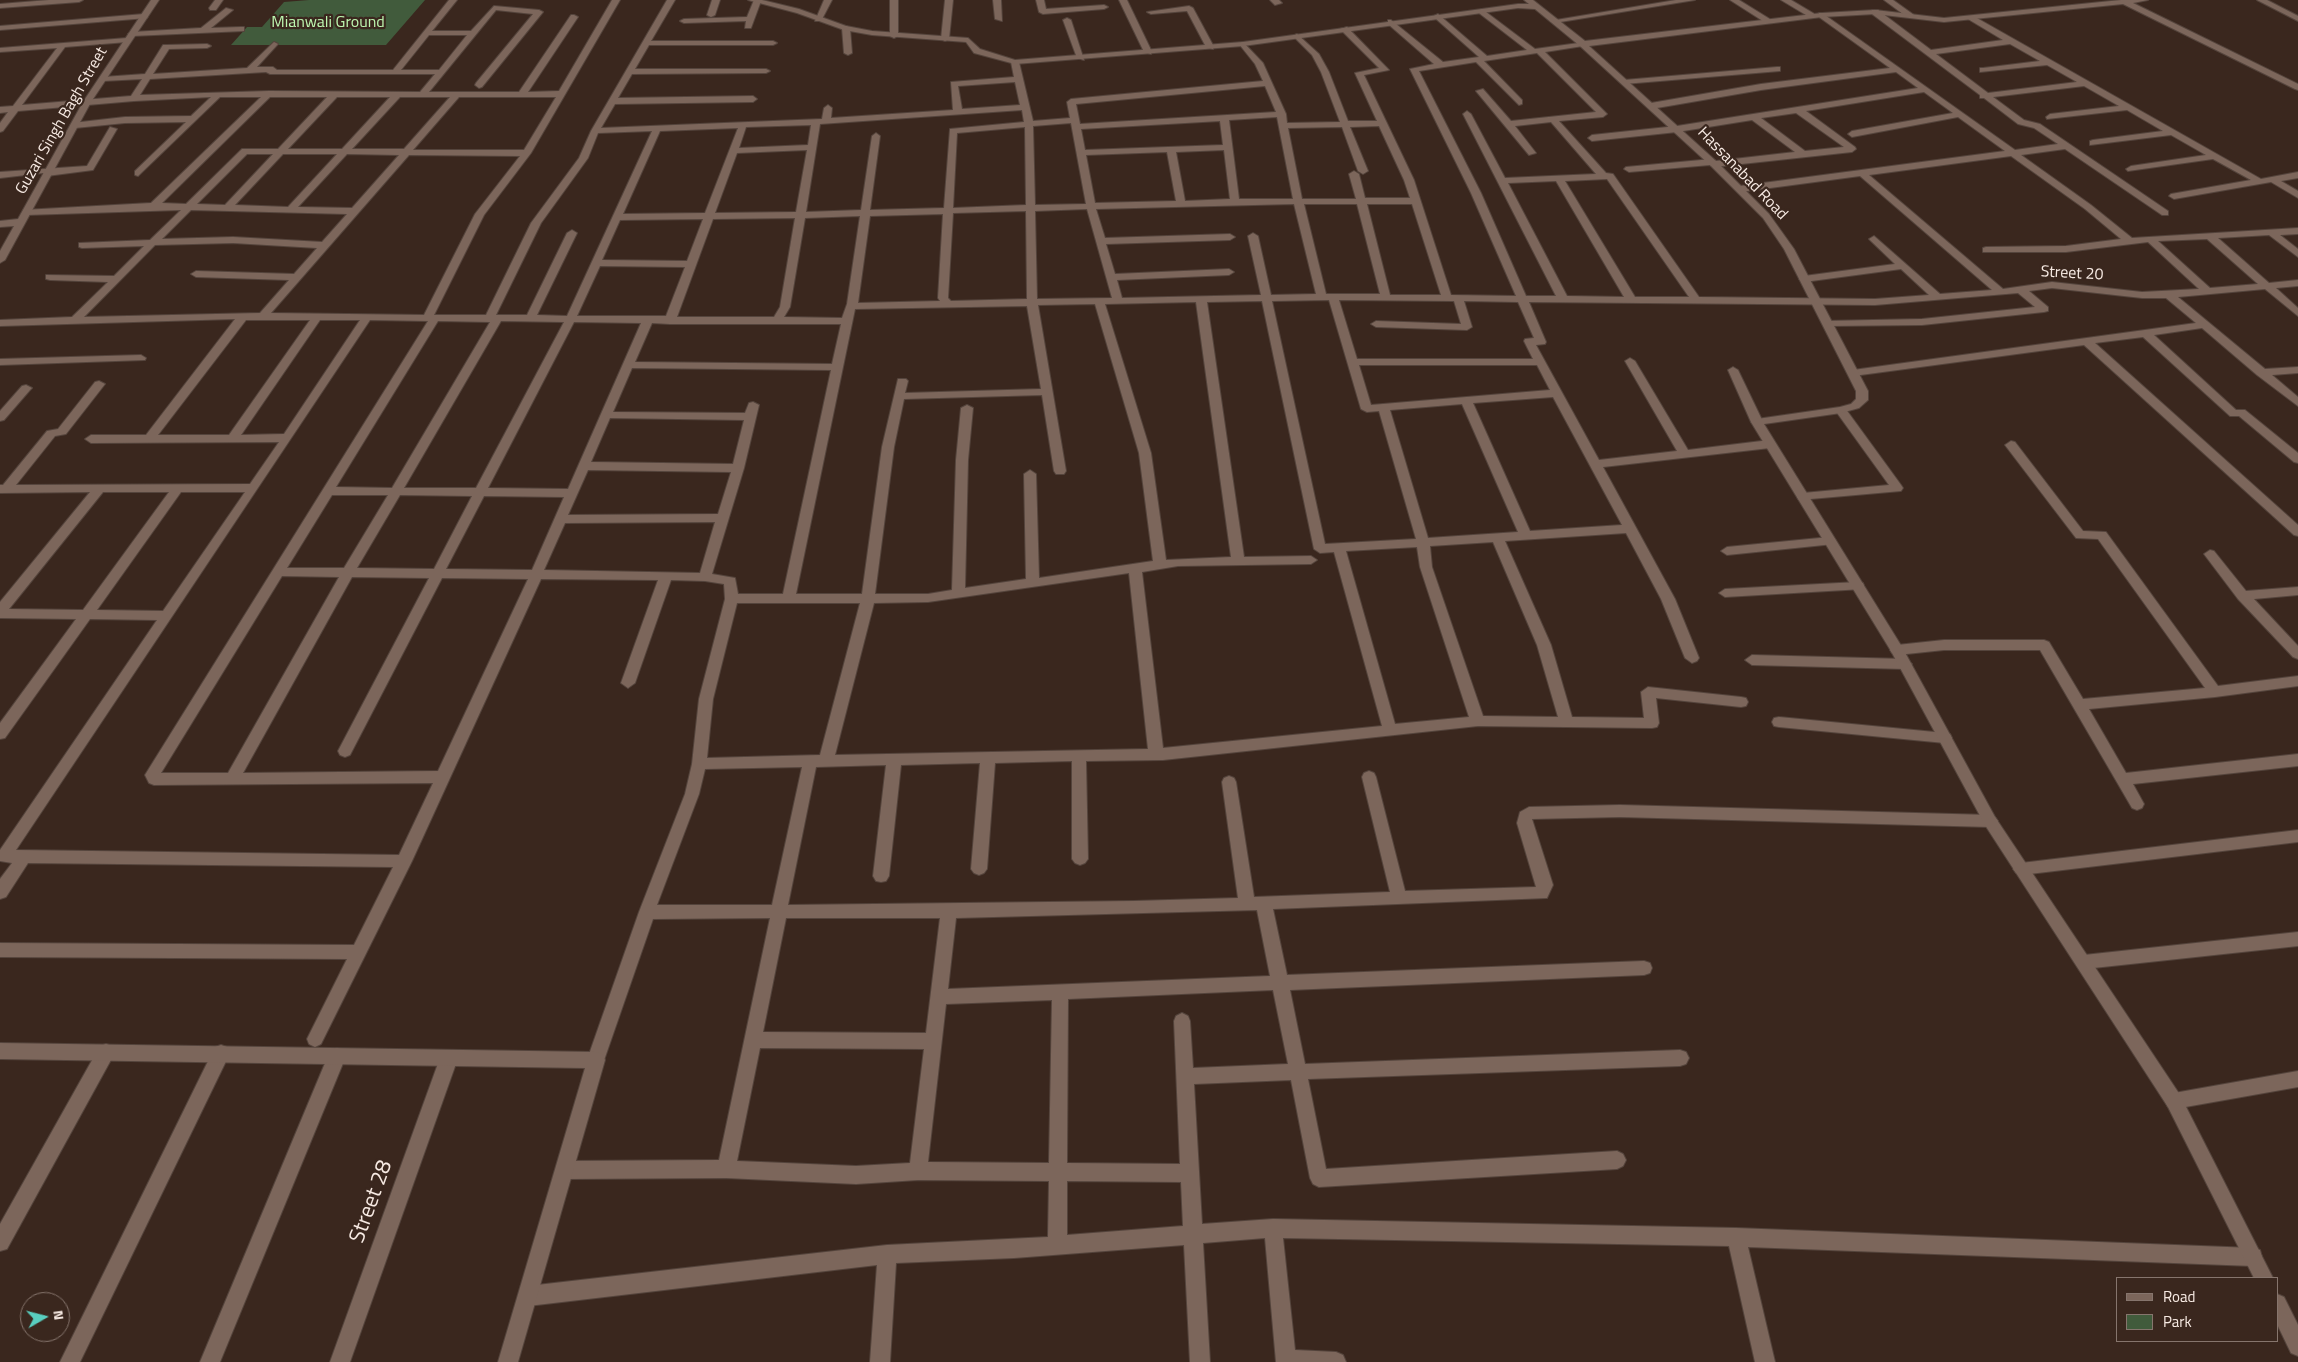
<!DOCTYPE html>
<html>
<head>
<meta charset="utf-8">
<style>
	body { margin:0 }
	#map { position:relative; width:2298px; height:1362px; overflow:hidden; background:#3a271e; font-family:"Titillium Web",sans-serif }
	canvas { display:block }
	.legend { position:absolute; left:2116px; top:1277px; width:162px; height:65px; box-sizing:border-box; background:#3a271e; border:1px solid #86756d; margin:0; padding:6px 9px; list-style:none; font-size:15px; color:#f7eae3 }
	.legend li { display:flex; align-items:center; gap:10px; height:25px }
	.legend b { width:25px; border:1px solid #86756d }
	.north { position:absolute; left:20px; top:1292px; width:50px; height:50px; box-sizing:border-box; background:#3a271e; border:1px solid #86756d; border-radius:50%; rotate:82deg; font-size:14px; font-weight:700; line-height:20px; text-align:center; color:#f7eae3 }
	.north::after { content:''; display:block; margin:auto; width:18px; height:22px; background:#59cebf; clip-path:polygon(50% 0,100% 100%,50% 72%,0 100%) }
</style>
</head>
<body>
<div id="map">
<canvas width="2298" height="1362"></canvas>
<ul class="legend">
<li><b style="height:6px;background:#7c665b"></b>Road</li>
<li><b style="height:14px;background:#415b3c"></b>Park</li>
</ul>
<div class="north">N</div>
</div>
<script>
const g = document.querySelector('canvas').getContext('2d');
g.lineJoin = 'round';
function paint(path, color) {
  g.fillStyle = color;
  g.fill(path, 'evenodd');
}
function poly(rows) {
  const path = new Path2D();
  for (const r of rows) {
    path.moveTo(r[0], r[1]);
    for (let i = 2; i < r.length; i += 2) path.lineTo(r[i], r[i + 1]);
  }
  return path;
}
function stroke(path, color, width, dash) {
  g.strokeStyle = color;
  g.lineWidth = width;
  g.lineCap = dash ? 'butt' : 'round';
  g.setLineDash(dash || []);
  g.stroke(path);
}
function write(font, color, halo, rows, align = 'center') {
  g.font = font + ' "Titillium Web",sans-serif';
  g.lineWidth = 4.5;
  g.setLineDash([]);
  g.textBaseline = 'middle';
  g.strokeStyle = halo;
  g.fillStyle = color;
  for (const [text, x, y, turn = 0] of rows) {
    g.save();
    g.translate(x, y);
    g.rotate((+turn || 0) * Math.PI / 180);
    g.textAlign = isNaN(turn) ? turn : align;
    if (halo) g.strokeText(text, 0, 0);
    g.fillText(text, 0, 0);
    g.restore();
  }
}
paint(poly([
	[309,0,425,0,386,45,231,45,247,27,262,27,284,2]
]), '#415b3c');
const minor = poly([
	[49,0,83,0,79,2,0,8,0,4,49,0],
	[215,0,223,0,216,10,210,10,209,8,215,0],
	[449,0,457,0,432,31,471,31,494,6,539,10,543,12,482,87,479,88,475,85,476,83,533,14,496,10,429,92,519,92,571,15,574,15,578,17,528,92,559,91,612,0,620,0,531,153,484,215,434,315,486,315,531,223,579,158,591,131,667,0,675,0,651,41,773,41,777,43,773,45,649,45,635,69,766,69,770,71,766,73,632,74,618,98,753,96,757,99,753,102,615,104,601,128,822,119,824,108,828,105,832,108,831,118,953,110,951,82,1014,77,1011,62,1015,60,1019,62,1033,121,1070,118,1067,102,1071,99,1263,81,1255,64,1239,44,1243,42,1263,63,1286,114,1287,123,1340,122,1321,72,1312,55,1293,36,1297,34,1319,54,1329,72,1348,121,1377,121,1355,73,1379,68,1340,29,1347,27,1389,70,1364,75,1414,180,1451,295,1516,296,1471,193,1410,69,1434,64,1388,24,1388,20,1391,20,1443,62,1479,57,1435,18,1434,16,1438,14,1487,56,1527,50,1479,13,1478,11,1482,9,1535,49,1586,42,1586,46,1583,46,1545,52,1607,114,1603,117,1559,121,1606,173,1613,174,1699,297,1875,299,1929,295,1901,269,1804,282,1799,279,1804,276,1895,264,1871,241,1869,239,1874,236,1940,294,1992,290,1860,176,1740,192,1735,189,1740,186,2005,151,1958,117,1852,137,1848,134,1852,131,1953,113,1924,92,1806,111,1855,147,1856,149,1852,152,1714,167,1710,165,1629,172,1624,169,1626,167,1712,159,1716,161,1795,152,1752,120,1677,132,1592,141,1588,138,1592,135,1677,126,1918,88,1896,72,1761,90,1651,109,1647,106,1651,103,1761,84,1890,68,1819,17,1819,13,1822,13,2015,150,2058,144,2034,128,2018,124,1984,98,1980,98,1980,95,1872,14,1872,10,1878,10,1931,50,2003,40,1968,19,1975,17,2261,179,2298,172,2298,178,2281,181,2298,191,2298,198,2271,182,2174,199,2169,196,2171,194,2251,180,2213,159,2128,171,2126,169,2131,166,2206,155,2171,135,2090,145,2090,141,2093,140,2163,131,2127,110,2047,119,2046,117,2050,114,2119,106,2084,86,1993,97,2024,120,2040,124,2168,211,2168,215,2162,215,2065,149,2021,155,2091,205,2132,238,2298,228,2298,234,2280,235,2298,249,2298,257,2269,235,2218,238,2269,283,2298,280,2298,286,2276,288,2298,308,2298,316,2265,289,2178,297,2265,369,2298,367,2298,373,2272,375,2298,397,2298,406,2257,375,2202,328,2154,335,2236,410,2245,410,2298,453,2298,463,2294,462,2239,416,2230,416,2143,337,2095,343,2298,525,2298,536,2294,535,2084,345,1853,376,1848,373,1853,370,2196,323,2166,298,2142,298,2052,288,2029,291,2048,307,2048,311,2044,312,1922,325,1827,326,1822,323,1823,321,1922,319,2035,307,2018,293,1875,305,1529,302,1546,342,1545,344,1536,345,1599,460,1677,451,1625,361,1630,358,1635,361,1688,450,1770,440,1776,444,1770,448,1603,467,1675,599,1699,658,1697,661,1692,663,1685,658,1661,599,1626,533,1505,541,1551,645,1572,717,1644,718,1641,692,1648,687,1741,697,1746,698,1748,702,1746,706,1741,707,1656,698,1659,723,1657,727,1652,728,1478,726,1163,760,1086,761,1088,859,1085,863,1080,865,1075,863,1072,859,1072,761,995,763,987,869,984,873,979,875,974,873,971,869,980,763,901,765,889,876,886,881,881,882,876,881,873,876,886,765,816,767,788,905,1134,901,1238,898,1222,782,1224,778,1229,776,1234,778,1236,782,1254,897,1390,892,1362,777,1364,773,1369,771,1374,773,1376,777,1405,891,1536,887,1517,823,1520,812,1529,807,1620,805,1990,815,1995,817,1998,821,1995,825,1990,827,1620,817,1532,819,1553,885,1547,898,1273,909,1287,975,1644,961,1650,963,1652,968,1650,973,1644,975,1290,990,1305,1064,1680,1050,1686,1052,1689,1058,1686,1064,1680,1066,1308,1079,1326,1169,1617,1151,1623,1154,1626,1160,1623,1166,1617,1169,1319,1187,1313,1184,1310,1178,1291,1080,1194,1084,1202,1224,1273,1219,1736,1228,2253,1248,2260,1250,2262,1257,2260,1264,2253,1266,1748,1247,1775,1362,1755,1362,1729,1246,1283,1238,1295,1350,1336,1352,1343,1355,1346,1362,1276,1362,1265,1238,1203,1243,1210,1362,1190,1362,1184,1245,1014,1258,896,1263,890,1362,870,1362,877,1265,528,1306,521,1303,518,1296,521,1289,528,1286,887,1245,1048,1237,1049,1181,918,1180,856,1184,726,1178,565,1179,559,1176,556,1170,559,1164,565,1161,719,1160,770,918,653,919,602,1066,596,1068,590,1066,587,1060,639,912,685,794,692,764,699,699,725,599,724,584,705,581,671,580,635,683,628,688,621,683,658,580,541,579,412,861,321,1044,315,1047,309,1044,307,1039,347,959,0,957,0,943,354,945,393,867,28,863,6,897,0,899,0,879,12,863,0,861,0,850,157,620,90,619,5,738,0,739,0,723,76,619,0,618,0,602,90,492,0,493,0,485,3,485,47,431,58,429,95,382,99,381,105,384,66,434,55,436,16,485,250,484,279,442,91,443,85,439,91,435,146,435,235,319,0,326,0,320,72,317,108,282,50,280,46,279,46,275,114,276,144,246,82,248,79,247,79,243,150,240,181,210,26,215,23,214,23,210,151,203,261,97,220,97,138,176,135,175,135,171,186,122,125,123,75,128,72,127,72,123,125,117,191,116,211,97,134,101,18,111,3,131,0,132,0,123,8,112,0,113,0,107,13,106,57,48,0,52,0,48,127,38,131,40,127,42,65,47,22,105,131,96,142,79,103,81,99,79,103,77,145,74,163,45,166,45,207,44,211,46,207,48,169,49,153,74,247,68,274,42,278,44,257,67,273,67,277,70,393,70,449,0],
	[429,35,467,35,439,70,401,70,429,35],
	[2010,44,2040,61,1983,68,1980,68,1980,72,2047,65,2077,82,1988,93,1936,54,2010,44],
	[1537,53,1596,112,1511,121,1483,89,1476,91,1529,155,1536,153,1515,126,1551,122,1596,174,1505,178,1471,114,1467,111,1463,114,1556,296,1526,296,1481,193,1419,71,1476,62,1519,105,1522,104,1522,100,1484,61,1537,53],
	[266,72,270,74,435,74,420,92,269,91,140,95,150,79,266,72],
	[1015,82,1020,105,962,109,958,86,1015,82],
	[1265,86,1276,112,1080,124,1076,104,1265,86],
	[270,97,327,97,278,149,242,149,186,204,162,203,270,97],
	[337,97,390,97,342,149,288,149,337,97],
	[400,97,450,97,404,149,352,149,400,97],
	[459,97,556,97,524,150,413,150,459,97],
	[1022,110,1024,122,950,129,944,208,870,210,880,136,876,133,872,136,861,210,806,212,820,124,1022,110],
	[1796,113,1844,147,1805,151,1761,118,1796,113],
	[1277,117,1293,199,1239,199,1229,120,1277,117],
	[1220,121,1223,145,1085,150,1081,129,1220,121],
	[1071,123,1086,204,1035,205,1033,126,1071,123],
	[811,125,808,145,739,148,746,127,811,125],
	[1379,126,1404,180,1410,198,1365,198,1359,174,1354,171,1349,174,1356,199,1302,199,1288,128,1342,127,1358,171,1363,174,1368,171,1350,127,1379,126],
	[1025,127,1026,205,953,208,957,133,1025,127],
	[738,128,705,213,623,214,660,131,738,128],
	[652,131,567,316,537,315,577,233,572,230,567,233,527,315,496,315,541,223,588,158,598,133,652,131],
	[807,150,796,212,715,213,737,153,807,150],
	[1224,150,1230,199,1185,201,1176,152,1224,150],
	[1167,152,1176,201,1095,203,1086,155,1167,152],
	[247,154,273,154,225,205,197,204,247,154],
	[283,154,337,154,288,207,235,205,283,154],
	[347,154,399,155,352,208,298,207,347,154],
	[409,155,520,156,475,214,424,315,271,313,409,155],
	[2011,156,2085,209,2121,239,2066,246,1986,247,1983,248,1983,252,2066,252,2148,242,2199,289,2142,292,2052,282,2003,289,1869,175,2011,156],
	[1607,179,1689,297,1635,297,1565,181,1607,179],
	[1556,181,1624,297,1567,296,1508,183,1556,181],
	[1294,204,1316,294,1271,295,1258,236,1253,233,1248,236,1261,295,1122,298,1117,280,1229,275,1234,272,1229,269,1115,274,1106,244,1230,240,1235,237,1230,234,1105,238,1096,209,1294,204],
	[1304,204,1357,204,1380,294,1326,294,1304,204],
	[1367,204,1412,204,1441,295,1390,295,1367,204],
	[1087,209,1112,298,1037,299,1035,211,1087,209],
	[191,210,347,214,322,242,233,237,162,239,191,210],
	[1026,211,1027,299,951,301,948,298,953,213,1026,211],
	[943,214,938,298,940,301,858,303,870,216,943,214],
	[860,216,847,304,842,318,784,317,790,307,805,218,860,216],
	[795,218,780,307,774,317,677,317,713,219,795,218],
	[703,219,687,261,602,260,620,220,703,219],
	[2207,239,2258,284,2210,288,2158,241,2207,239],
	[233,243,317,248,294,274,196,271,191,274,196,277,289,280,260,313,84,317,155,245,233,243],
	[600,266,685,267,666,316,577,316,600,266],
	[1329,300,1361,409,1367,412,1379,411,1416,539,1325,544,1272,301,1329,300],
	[1339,300,1454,301,1461,324,1376,321,1371,324,1376,327,1467,330,1472,327,1464,301,1518,302,1534,338,1525,339,1524,341,1533,359,1357,359,1339,300],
	[1262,301,1314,549,1320,553,1334,552,1382,726,1163,748,1142,572,1178,566,1311,564,1317,560,1311,556,1244,557,1207,302,1262,301],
	[1196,302,1231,557,1166,560,1151,453,1105,304,1196,302],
	[1095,304,1139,453,1153,561,1039,578,1036,474,1030,470,1024,474,1026,579,965,588,968,460,973,408,967,405,961,408,956,460,952,590,928,594,875,594,894,447,904,399,1042,395,1054,471,1056,474,1064,474,1066,471,1038,305,1095,304],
	[1027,306,1041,389,905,393,908,381,906,379,898,379,882,447,862,594,796,594,855,309,1027,306],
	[246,320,310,320,229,435,158,435,246,320],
	[320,320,360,320,284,434,241,435,320,320],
	[370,320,428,321,145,775,149,783,154,785,433,783,399,855,16,850,370,320],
	[438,321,490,322,392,488,336,487,438,321],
	[501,321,564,322,476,488,404,488,501,321],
	[574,322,641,323,568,489,488,488,574,322],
	[652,323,670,324,841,324,832,364,635,362,652,323],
	[1359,365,1537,365,1550,390,1371,405,1359,365],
	[632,368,831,370,783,594,738,594,735,578,712,574,744,468,759,405,753,402,749,403,745,413,613,412,632,368],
	[1553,397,1622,525,1530,531,1473,403,1553,397],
	[1462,404,1518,532,1428,538,1390,410,1462,404],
	[610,418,744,420,733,464,591,462,610,418],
	[588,470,731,472,718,514,568,515,588,470],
	[103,492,169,492,83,610,9,609,103,492],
	[181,492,245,492,163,611,97,610,181,492],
	[332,495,388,495,344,568,287,568,332,495],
	[400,495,472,496,434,569,357,568,400,495],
	[484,496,564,497,532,570,446,569,484,496],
	[715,522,700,573,544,570,565,523,715,522],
	[1493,542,1537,645,1558,717,1483,716,1432,567,1430,546,1493,542],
	[1417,547,1420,567,1469,717,1395,724,1346,551,1417,547],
	[1129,573,1148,749,835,755,874,603,928,602,1129,573],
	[282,576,339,577,228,773,161,773,282,576],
	[352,577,429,578,338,751,340,755,345,757,350,755,442,578,528,579,438,771,243,773,352,577],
	[737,603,860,603,820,755,707,758,713,699,737,603],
	[802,767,772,905,657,905,699,794,705,769,802,767],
	[1257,910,1270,976,948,989,956,918,1257,910],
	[786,918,940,918,926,1033,763,1032,786,918],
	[1273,990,1288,1064,1193,1068,1190,1021,1188,1016,1182,1013,1176,1016,1174,1021,1180,1164,1067,1163,1068,999,1273,990],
	[1052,1000,1049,1163,928,1162,946,1004,1052,1000],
	[760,1048,924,1049,910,1163,856,1166,737,1161,760,1048],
	[1067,1181,1181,1182,1183,1226,1067,1235,1067,1181],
	[712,0,720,0,715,15,711,17,707,15,712,0],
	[754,0,761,1,751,28,745,28,746,21,684,23,680,21,684,19,747,17,754,0],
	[824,0,832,0,821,21,815,21,824,0],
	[890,0,898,0,898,36,894,38,890,36,890,0],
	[945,0,953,0,949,39,945,41,941,39,945,0],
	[993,0,1001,0,1002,21,995,19,993,0],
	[1036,0,1044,0,1046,9,1104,5,1108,7,1104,9,1043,14,1039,12,1036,0],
	[1119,0,1127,0,1152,52,1151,54,1144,52,1119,0],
	[1270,0,1279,0,1282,3,1275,5,1270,0],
	[1676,0,1695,0,1554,23,1550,21,1676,0],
	[1730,0,1739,0,1773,21,1766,23,1730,0],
	[1781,0,1791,0,1818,16,1811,18,1781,0],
	[1884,0,1893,0,1914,15,1907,17,1884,0],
	[2257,0,2267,0,2298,16,2298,21,2257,0],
	[1189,6,1193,8,1214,47,1213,49,1206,47,1187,11,1151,14,1147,12,1189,6],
	[226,8,233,10,211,28,241,27,244,27,244,31,132,36,128,34,132,32,201,28,226,8],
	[144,14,148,16,147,18,0,30,0,26,144,14],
	[1067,18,1071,20,1084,60,1077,58,1063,20,1067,18],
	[846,26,850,28,852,53,848,55,844,53,842,28,846,26],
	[1777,67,1780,67,1780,71,1624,84,1620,82,1624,80,1777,67],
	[110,127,117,129,93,170,47,176,43,173,0,178,0,172,87,166,110,127],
	[141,355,146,358,145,360,0,365,0,359,141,355],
	[1733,367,1738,370,1763,422,1761,424,1757,425,1751,422,1728,370,1733,367],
	[26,385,32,388,30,390,4,420,0,421,0,411,22,386,26,385],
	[1841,407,1845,408,1901,485,1903,488,1901,491,1799,500,1797,497,1799,494,1803,493,1889,485,1835,410,1841,407],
	[2011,441,2015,442,2083,531,2106,532,2218,686,2298,676,2298,686,2215,697,2089,709,2126,773,2298,754,2298,766,2133,784,2144,804,2142,808,2137,810,2132,808,2040,650,1944,650,1897,655,1892,653,1890,650,1892,647,1897,645,1944,640,2044,640,2049,642,2083,699,2205,688,2098,539,2076,538,2005,445,2011,441],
	[1830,537,1834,538,1836,541,1834,544,1727,555,1721,551,1727,547,1830,537],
	[2210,550,2214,551,2246,591,2298,587,2298,595,2254,599,2298,646,2298,659,2293,657,2238,599,2204,554,2210,550],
	[1858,582,1863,583,1864,586,1863,589,1725,597,1719,593,1725,589,1858,582],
	[1752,655,1905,659,1912,664,1905,669,1752,665,1745,660,1752,655],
	[1779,717,1945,733,1950,734,1952,738,1950,742,1945,743,1779,727,1774,726,1772,722,1774,718,1779,717],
	[2298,830,2298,842,2021,875,2016,873,2013,869,2016,865,2021,863,2298,830],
	[2298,932,2298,946,2084,969,2078,967,2076,962,2078,957,2084,955,2298,932],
	[106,1044,112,1046,115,1052,112,1058,7,1249,0,1251,0,1224,100,1046,106,1044],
	[221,1045,227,1047,230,1053,80,1362,60,1362,215,1047,221,1045],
	[337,1048,343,1050,346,1056,220,1362,200,1362,328,1056,331,1050,337,1048],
	[449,1050,455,1052,458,1058,350,1362,330,1362,440,1058,443,1052,449,1050],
	[2298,1071,2298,1087,2174,1109,2168,1107,2165,1101,2168,1095,2174,1093,2298,1071]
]);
const tertiary = poly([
	[151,0,159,0,91,102,5,260,0,263,0,251,14,226,0,227,0,221,18,219,83,102,151,0],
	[748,0,762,0,799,9,846,26,872,31,968,38,980,49,1015,60,1243,42,1518,4,1529,4,1524,0,1533,0,1585,41,1822,13,1875,10,1944,18,2121,0,2148,0,2133,3,2298,84,2298,90,2295,89,2123,4,1944,22,1875,14,1822,17,1589,46,1717,162,1769,214,1794,249,1868,391,1868,400,1859,408,1841,413,1764,424,1902,647,1995,817,2180,1095,2273,1278,2254,1278,2168,1107,1985,825,1891,651,1751,422,1757,419,1840,407,1851,404,1856,399,1856,391,1784,249,1763,218,1711,166,1580,46,1535,9,1518,8,1243,46,1015,64,974,53,966,42,872,35,844,30,797,13,748,0],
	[0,1043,596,1052,602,1054,605,1060,518,1362,498,1362,585,1068,0,1059,0,1043],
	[2277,1294,2284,1297,2298,1325,2298,1356,2291,1353,2277,1324,2277,1294]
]);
stroke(minor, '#54443c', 2);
stroke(tertiary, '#54443c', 2);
paint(minor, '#7c665b');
paint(tertiary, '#7c665b');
write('16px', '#bdf6b0', '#3a271e', [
	["Mianwali Ground",328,23]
]);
write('16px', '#f7eae3', '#3a271e', [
	["Guzari Singh Bagh Street",62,121,-60],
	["Hassanabad Road",1742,174,46],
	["Street 20",2072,274,3]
]);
write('22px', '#f7eae3', '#3a271e', [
	["Street 28",372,1202,-70]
]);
</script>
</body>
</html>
